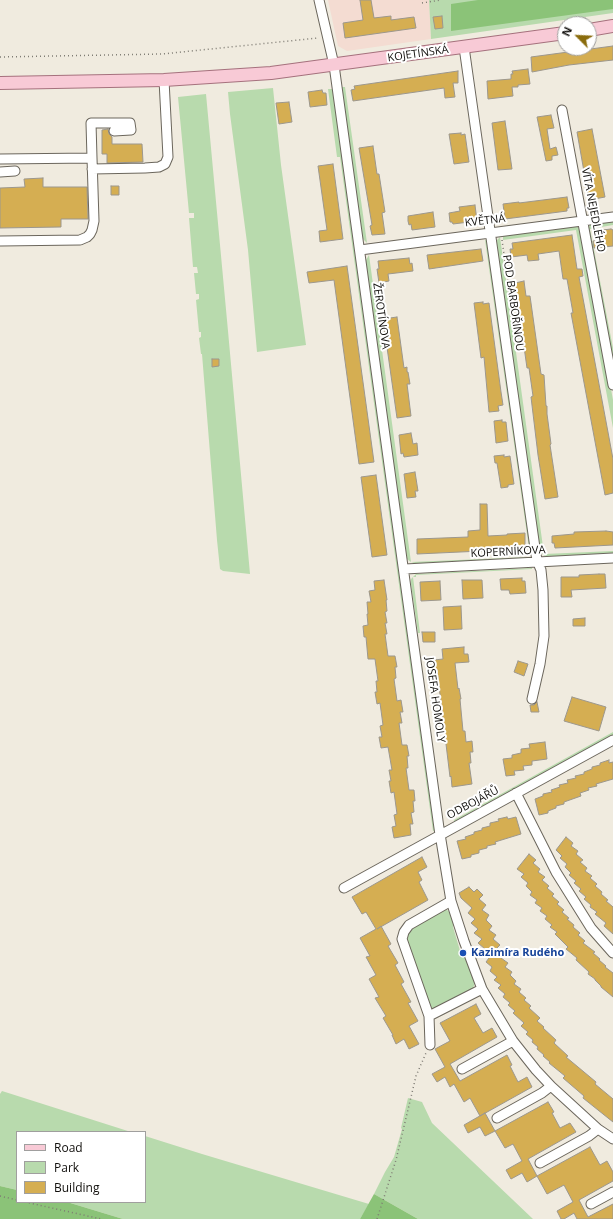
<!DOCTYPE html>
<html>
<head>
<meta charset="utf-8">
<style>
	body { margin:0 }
	#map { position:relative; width:613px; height:1219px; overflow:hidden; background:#f0ebdf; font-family:"Open Sans",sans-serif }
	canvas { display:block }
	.legend { position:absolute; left:16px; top:1131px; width:130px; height:72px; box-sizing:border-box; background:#fff; border:1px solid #a09f9e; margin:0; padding:5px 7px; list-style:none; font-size:12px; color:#110f0c }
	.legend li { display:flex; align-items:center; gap:8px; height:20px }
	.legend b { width:20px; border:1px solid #a09f9e }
	.north { position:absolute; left:557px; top:16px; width:40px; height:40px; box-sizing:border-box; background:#fff; border:1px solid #a09f9e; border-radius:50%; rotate:294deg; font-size:11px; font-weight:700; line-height:16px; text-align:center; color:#110f0c }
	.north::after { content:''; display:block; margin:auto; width:14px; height:18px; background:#8a6c0d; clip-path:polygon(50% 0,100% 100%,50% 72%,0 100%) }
</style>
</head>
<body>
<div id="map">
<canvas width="613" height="1219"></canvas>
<ul class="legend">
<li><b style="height:5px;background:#f8cad6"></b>Road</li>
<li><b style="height:11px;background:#b8daad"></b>Park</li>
<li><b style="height:11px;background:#d5ae52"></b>Building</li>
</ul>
<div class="north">N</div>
</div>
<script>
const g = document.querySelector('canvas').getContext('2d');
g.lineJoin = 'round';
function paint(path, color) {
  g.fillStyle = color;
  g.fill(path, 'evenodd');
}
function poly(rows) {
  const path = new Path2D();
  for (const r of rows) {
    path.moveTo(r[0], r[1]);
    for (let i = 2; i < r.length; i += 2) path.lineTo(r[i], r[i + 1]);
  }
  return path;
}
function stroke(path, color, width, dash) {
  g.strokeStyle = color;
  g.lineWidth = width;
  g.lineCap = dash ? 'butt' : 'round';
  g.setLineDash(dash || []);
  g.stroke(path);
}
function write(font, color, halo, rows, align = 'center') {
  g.font = font + ' "Open Sans",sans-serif';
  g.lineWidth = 4;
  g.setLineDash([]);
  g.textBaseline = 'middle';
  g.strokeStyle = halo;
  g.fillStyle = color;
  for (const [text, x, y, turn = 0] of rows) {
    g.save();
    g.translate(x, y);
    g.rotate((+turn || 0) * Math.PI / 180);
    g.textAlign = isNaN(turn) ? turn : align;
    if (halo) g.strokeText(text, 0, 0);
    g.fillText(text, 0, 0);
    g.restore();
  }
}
paint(poly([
	[328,0,429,0,431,39,347,51,338,46]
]), '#f4dcd2');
paint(poly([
	[429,0,613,0,613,13,431,39],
	[341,87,345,87,367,243,363,239,362,236],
	[273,88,281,165,306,345,257,352,248,250,230,114,228,92],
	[328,89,334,89,436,830,433,831,340,157,337,157],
	[206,94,228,331,250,574,223,571,220,569,217,540,202,354,201,354,199,338,201,337,201,332,199,332,196,300,199,299,199,294,196,294,194,273,198,273,197,267,193,267,189,218,194,218,194,213,189,213,178,97],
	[613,221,613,225,590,229,613,348,613,372,588,228,590,225,594,223],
	[573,226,578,227,582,232,613,400,613,428,576,230,503,240,503,236],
	[500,237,544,554,613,551,613,556,547,558,539,551,496,245,497,240],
	[485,240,488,241,532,554,530,555],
	[369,255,411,562,530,557,527,559,418,564,411,562,407,559,406,556,366,264,366,260],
	[532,568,532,569,416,575,416,577,413,577,420,633,418,633,411,584,411,579,416,574],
	[613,732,613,735,455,823,454,820],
	[443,909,447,910,451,913,454,925,453,927,461,954,464,954,475,983,473,988,470,991,434,1010,430,1009,405,937,410,929],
	[2,1091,131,1132,17,1132,17,1190,0,1186,0,1094],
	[408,1098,422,1102,432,1123,533,1219,418,1219,374,1194,385,1172,394,1157,402,1129,401,1128],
	[145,1136,202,1154,369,1204,360,1219,123,1219,67,1202,145,1202]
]), '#b8daad');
paint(poly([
	[478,0,613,0,613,9,451,31,451,4],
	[0,1186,17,1190,17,1202,67,1202,123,1219,0,1219],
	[374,1194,418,1219,360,1219]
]), '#8bc378');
const building = poly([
	[360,0,371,0,374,18,391,16,391,20,414,17,416,28,345,38,343,23,363,20,360,0],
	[442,16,443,28,435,29,433,17,442,16],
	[613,46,613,60,569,65,532,72,531,57,613,46],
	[528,69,530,84,518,85,518,87,512,87,513,96,488,99,487,81,511,79,511,74,513,74,512,71,528,69],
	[458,71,458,83,453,83,455,97,445,98,444,88,353,101,351,90,355,89,354,86,458,71],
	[322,90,323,93,326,93,327,105,310,107,308,92,322,90],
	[289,102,292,122,279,124,276,103,289,102],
	[551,115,554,128,547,129,550,149,556,147,558,155,552,156,552,160,546,161,537,117,551,115],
	[505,121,512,169,498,170,492,123,505,121],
	[108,129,109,134,112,137,112,144,142,144,143,162,107,163,107,154,102,154,102,130,108,129],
	[592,129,605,197,589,200,577,132,592,129],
	[461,133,461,135,465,134,469,162,454,164,449,134,461,133],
	[373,146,377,174,379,174,385,212,382,213,385,234,372,235,370,226,372,225,359,148,373,146],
	[333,164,343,239,320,242,319,231,327,230,318,166,333,164],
	[43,178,43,187,87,187,88,219,61,219,61,227,0,228,0,188,25,187,24,179,43,178],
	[111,186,119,186,119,195,111,195,111,186],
	[567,197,569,208,567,208,567,211,505,219,503,204,519,202,519,203,567,197],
	[475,205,477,221,453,224,452,222,450,222,449,213,460,211,459,207,475,205],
	[433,212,435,227,412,230,411,224,409,225,408,221,408,216,433,212],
	[611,229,613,230,613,246,594,248,593,241,595,241,594,231,611,229],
	[572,235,577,269,582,269,583,276,579,277,613,459,613,493,605,495,571,313,573,313,567,279,563,279,559,251,538,254,539,260,528,261,527,255,511,257,510,249,513,249,512,243,572,235],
	[481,249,483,261,429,269,427,255,481,249],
	[409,258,410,264,412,263,413,271,388,274,389,281,379,283,377,269,379,269,378,261,409,258],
	[347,266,374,462,359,464,334,280,309,283,307,272,347,266],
	[524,281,526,296,530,296,541,374,544,375,546,406,547,406,547,414,551,444,550,445,558,497,545,499,538,455,531,397,533,396,529,368,527,368,515,283,524,281],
	[483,302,483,304,489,303,501,392,503,405,498,406,499,411,489,412,484,357,481,358,474,303,483,302],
	[397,317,404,368,407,367,407,372,408,372,410,384,407,384,411,416,397,418,383,319,397,317],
	[212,359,219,359,219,366,212,367,212,359],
	[502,420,502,422,506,422,508,441,496,443,494,421,502,420],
	[411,433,413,444,417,443,418,455,404,457,403,453,401,454,399,435,411,433],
	[504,455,504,457,510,456,514,484,508,485,508,487,501,488,497,463,495,463,494,456,504,455],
	[415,472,418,491,415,491,416,497,407,498,404,474,415,472],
	[376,475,387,555,372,557,361,477,376,475],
	[480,504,487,504,488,536,507,535,507,534,525,533,525,549,417,554,417,539,468,537,468,531,480,530,480,504],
	[606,531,613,532,613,545,555,548,554,543,552,543,552,536,574,534,574,532,606,531],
	[599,574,605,574,606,588,571,590,572,597,561,597,561,577,579,577,579,575,599,574],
	[522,578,522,581,525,581,526,593,510,594,509,590,501,590,500,579,522,578],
	[384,580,387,600,386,600,387,611,385,612,387,623,385,623,387,634,385,634,388,656,395,656,397,667,395,667,396,678,394,679,397,701,401,700,403,712,400,712,402,723,399,723,402,745,407,745,409,756,407,756,408,768,406,768,409,790,414,790,415,801,413,801,414,812,411,813,413,824,410,824,411,835,394,838,392,827,396,826,394,815,397,814,394,792,391,793,389,781,391,781,389,770,392,770,388,747,381,748,379,737,382,737,380,726,383,725,380,703,377,704,375,692,377,692,376,681,378,681,375,659,368,659,366,637,364,637,363,626,368,625,367,614,368,614,367,602,371,602,369,591,375,590,374,581,384,580],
	[462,580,482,580,483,598,463,599,462,580],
	[440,581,441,600,421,601,420,582,440,581],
	[461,606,462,629,444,630,443,607,461,606],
	[585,618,585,626,573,626,573,619,585,618],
	[422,632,435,632,435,642,423,642,422,632],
	[464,647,464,654,468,654,469,662,455,663,458,689,459,688,461,699,460,699,461,710,463,731,465,731,466,742,472,741,473,752,470,752,471,763,469,763,472,784,452,787,451,776,450,777,437,670,435,670,434,660,443,659,442,649,464,647],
	[518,661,528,664,524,676,514,672,518,661],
	[572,697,606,707,599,731,564,721,572,697],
	[537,702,539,712,531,712,530,705,534,705,537,702],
	[545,742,547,759,532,761,532,765,523,766,524,770,514,771,515,775,506,776,503,759,512,758,512,755,521,753,521,749,530,748,529,744,545,742],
	[609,760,609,763,613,762,613,779,596,784,597,786,588,788,589,790,580,793,581,796,564,802,564,804,556,806,556,808,548,811,548,813,539,815,535,799,543,796,543,794,552,792,551,790,560,787,559,785,568,783,567,780,576,778,575,776,584,774,584,772,592,769,592,767,600,765,600,763,609,760],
	[507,817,508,819,516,817,521,834,495,842,496,844,487,846,487,848,479,850,479,853,471,855,471,857,462,859,457,841,466,839,465,837,474,834,474,832,482,830,482,828,490,826,490,823,499,821,498,819,507,817],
	[566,837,573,843,571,846,578,851,576,854,583,860,580,862,587,868,585,871,592,876,590,878,597,884,595,886,602,892,601,894,608,900,606,901,613,907,613,934,604,926,606,923,595,914,597,912,590,907,591,905,584,899,586,897,579,891,581,889,574,883,576,881,569,875,571,873,565,867,567,864,560,858,562,856,556,850,566,837],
	[529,854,536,860,533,863,540,869,538,872,545,877,542,880,549,886,547,888,554,894,552,896,559,902,557,904,564,910,562,912,569,918,567,919,574,925,573,927,580,933,578,935,585,941,583,943,595,952,593,953,600,959,599,960,606,966,605,967,613,973,613,997,601,987,601,986,595,980,595,979,588,974,589,972,576,960,577,958,566,949,568,947,555,934,557,932,550,927,552,925,545,919,547,916,540,911,542,908,535,903,537,900,530,895,532,892,526,886,528,883,521,877,524,874,517,869,529,854],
	[422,857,427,867,418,872,422,880,419,882,428,900,377,929,381,926,391,944,388,946,398,963,395,965,404,982,401,984,411,1002,408,1003,418,1021,409,1026,419,1044,409,1049,404,1039,396,1044,392,1035,393,1035,383,1018,386,1016,375,998,379,997,369,979,376,975,366,957,370,956,360,938,376,929,366,912,362,914,352,897,422,857],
	[469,887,474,892,477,889,483,895,479,899,486,905,482,910,489,915,486,920,492,926,489,930,496,935,493,939,500,945,497,948,504,954,501,958,508,963,505,967,512,972,510,975,516,981,514,984,521,989,519,992,526,998,524,1000,531,1006,529,1008,540,1018,537,1021,544,1027,543,1028,556,1040,554,1043,568,1056,566,1057,596,1082,595,1084,613,1099,613,1122,583,1098,584,1096,563,1078,565,1076,549,1063,550,1062,543,1056,544,1055,537,1049,538,1047,532,1042,533,1040,526,1034,528,1032,521,1026,524,1023,513,1013,515,1011,508,1005,510,1003,503,997,505,994,498,988,501,985,494,980,497,977,490,971,492,967,486,962,489,958,482,952,485,949,478,943,482,939,474,933,478,929,471,923,475,919,468,913,472,908,461,898,459,893,469,887],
	[476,1004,481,1014,474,1018,483,1033,492,1028,497,1037,450,1064,460,1081,507,1055,512,1065,510,1066,518,1082,527,1077,532,1087,480,1116,470,1098,464,1102,454,1084,450,1087,445,1077,437,1082,432,1074,445,1067,435,1049,450,1041,440,1023,476,1004],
	[548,1102,554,1112,552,1113,560,1128,570,1123,576,1132,528,1159,537,1176,527,1182,522,1173,511,1179,506,1170,522,1161,513,1144,505,1148,495,1131,548,1102],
	[485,1113,495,1131,485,1136,480,1127,468,1133,464,1125,485,1113],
	[590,1147,600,1165,607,1161,613,1172,613,1181,579,1200,588,1217,613,1204,613,1219,577,1219,574,1213,564,1219,561,1219,557,1211,573,1202,564,1185,547,1194,537,1176,590,1147]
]);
paint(building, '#d5ae52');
stroke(building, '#9c978d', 1);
const minor = poly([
	[319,0,334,65,439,828,451,901,464,941,482,989,513,1041,536,1070,551,1086,598,1129,613,1139],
	[464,47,536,555,538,563,541,570,543,590,544,636,540,664,532,699],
	[562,110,613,385],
	[92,158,91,123,130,123,131,130,114,131],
	[0,159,92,158,94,221,92,230,90,234,87,237,80,240,0,241],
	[92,169,145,168,159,167,165,164,168,157,164,80],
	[0,172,15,171],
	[360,250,613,217],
	[405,569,613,558],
	[516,793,556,872,591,928,613,953],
	[344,888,613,740],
	[429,1016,482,989],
	[430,1045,429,1016,402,939,404,932,409,925,451,901],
	[462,1069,513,1041],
	[497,1118,542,1093,551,1086],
	[540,1163,589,1136,598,1129],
	[591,1204,613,1192]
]);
const major = poly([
	[589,30,613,26],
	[0,83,164,80,271,73,565,33]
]);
stroke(minor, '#6b665c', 11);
stroke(major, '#a5717d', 14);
stroke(poly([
	[422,3,441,0],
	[565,22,587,18],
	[0,57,162,54,318,38],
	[502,240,510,297],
	[0,1196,17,1200],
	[25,1202,101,1219],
	[377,1219,396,1160,416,1076,426,1053]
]), '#7e7b73', 1.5, [1, 3]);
stroke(minor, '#fff', 9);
stroke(major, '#f8cad6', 12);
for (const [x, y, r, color] of [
	[463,953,4,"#1a4fb4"]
]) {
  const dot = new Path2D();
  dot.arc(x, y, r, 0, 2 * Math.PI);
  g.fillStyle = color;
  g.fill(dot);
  stroke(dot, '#fff', 1.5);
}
write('11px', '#110f0c', '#fff', [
	["KOJETÍNSKÁ",418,54,-8],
	["VÍTA NEJEDLÉHO",593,210,79],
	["KVĚTNÁ",485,221,-7],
	["POD BARBOŘINOU",513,303,82],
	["ŽEROTÍNOVA",381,316,82],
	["KOPERNÍKOVA",508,552,-3],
	["JOSEFA HOMOLY",435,700,82],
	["ODBOJÁŘŮ",473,803,-28]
]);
write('bold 11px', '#164399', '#fff', [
	["Kazimíra Rudého",471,953]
], 'left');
</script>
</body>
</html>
